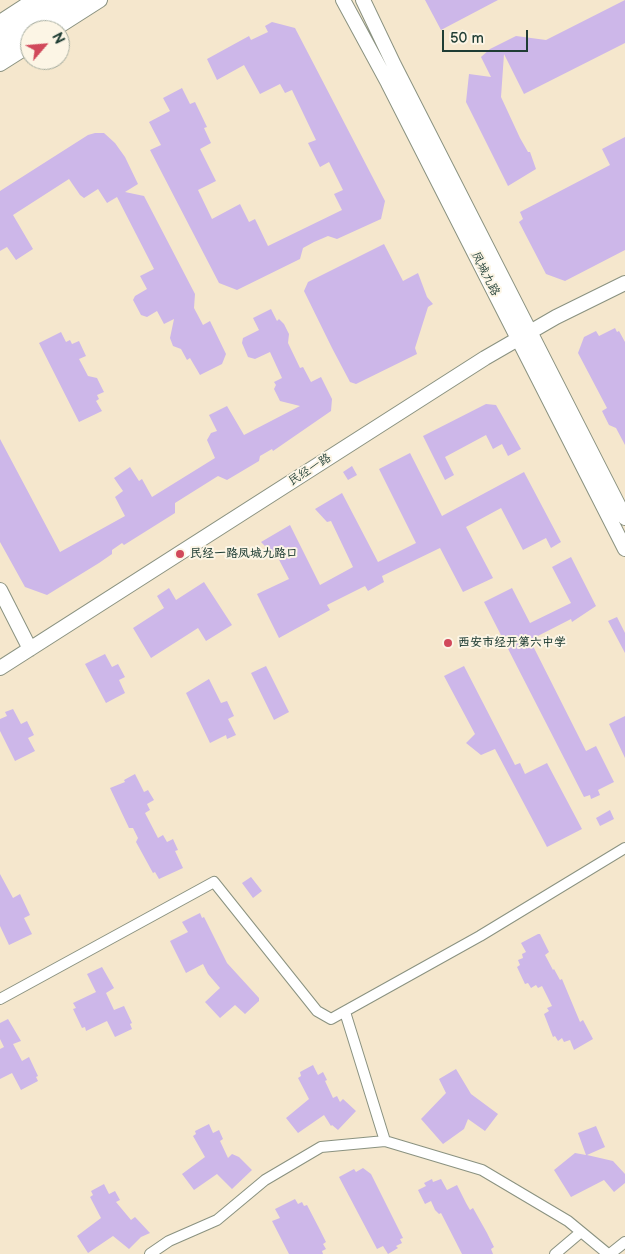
<!DOCTYPE html>
<html>
<head>
<meta charset="utf-8">
<style>
	body { margin:0 }
	#map { position:relative; width:625px; height:1254px; overflow:hidden; background:#f5e7cd; font-family:"Balsamiq Sans",sans-serif }
	canvas { display:block }
	.north { position:absolute; left:20px; top:20px; width:50px; height:50px; box-sizing:border-box; background:#fcf5e5; border:1px solid #a4ab9e; border-radius:50%; rotate:63deg; font-size:14px; font-weight:700; line-height:20px; text-align:center; color:#1f3d34 }
	.north::after { content:''; display:block; margin:auto; width:18px; height:22px; background:#d1495b; clip-path:polygon(50% 0,100% 100%,50% 72%,0 100%) }
	.scale { position:absolute; left:442px; top:30px; width:86px; height:22px; box-sizing:border-box; border:2px solid #1f3d34; border-top:0; padding-left:6px; font-size:15px; line-height:18px; white-space:nowrap; color:#1f3d34; -webkit-text-stroke:4px #fcf5e5; paint-order:stroke }
</style>
</head>
<body>
<div id="map">
<canvas width="625" height="1254"></canvas>
<div class="north">N</div>
<div class="scale">50 m</div>
</div>
<script>
const g = document.querySelector('canvas').getContext('2d');
g.lineJoin = 'round';
function paint(path, color) {
  g.fillStyle = color;
  g.fill(path, 'evenodd');
}
function poly(rows) {
  const path = new Path2D();
  for (const r of rows) {
    path.moveTo(r[0], r[1]);
    for (let i = 2; i < r.length; i += 2) path.lineTo(r[i], r[i + 1]);
  }
  return path;
}
function stroke(path, color, width, dash) {
  g.strokeStyle = color;
  g.lineWidth = width;
  g.lineCap = dash ? 'butt' : 'round';
  g.setLineDash(dash || []);
  g.stroke(path);
}
function write(font, color, halo, rows, align = 'center') {
  g.font = font + ' "Balsamiq Sans","LXGW WenKai TC",sans-serif';
  g.lineWidth = 4;
  g.setLineDash([]);
  g.textBaseline = 'middle';
  g.strokeStyle = halo;
  g.fillStyle = color;
  for (const [text, x, y, turn = 0] of rows) {
    g.save();
    g.translate(x, y);
    g.rotate((+turn || 0) * Math.PI / 180);
    g.textAlign = isNaN(turn) ? turn : align;
    if (halo) g.strokeText(text, 0, 0);
    g.fillText(text, 0, 0);
    g.restore();
  }
}
paint(poly([
	[425,0,498,0,441,30],
	[625,0,625,43,524,94,504,54,501,97,520,138,528,152,530,152,536,169,508,186,466,102,469,74,491,77,481,57,490,49,516,36,546,40],
	[272,22,295,28,385,201,381,219,337,239,328,236,314,242,303,248,300,259,237,290,219,283,150,150,161,145,149,122,170,111,163,98,182,88,190,104,195,102,207,127,204,128,211,143,200,149,216,181,198,190,212,219,240,204,249,222,255,219,268,246,342,210,334,194,343,190,329,162,320,167,308,143,316,140,292,90,285,93,280,84,260,94,244,65,217,80,207,59,249,36,251,40,268,32,265,26],
	[95,133,104,133,115,143,125,157,138,184,125,192,144,196,195,294,194,308,203,325,210,321,226,354,222,364,200,375,190,358,187,360,181,349,173,346,170,338,174,319,164,324,157,311,147,317,141,315,133,300,135,296,147,289,140,276,154,269,117,197,107,203,98,189,84,198,80,195,69,179,13,215,33,249,16,260,7,247,0,251,0,191,88,135],
	[625,137,625,250,565,281,546,274,519,222,523,219,520,212,610,165,602,149],
	[384,244,403,281,418,273,427,297,433,304,428,307,415,348,417,354,356,384,350,382,332,348,304,291,308,282],
	[271,309,277,321,279,319,284,324,289,334,288,343,300,368,303,367,311,382,321,377,332,399,331,411,273,451,272,449,260,456,259,461,227,480,218,476,175,503,175,513,124,545,122,543,112,550,112,554,99,563,47,595,25,587,0,542,0,439,60,552,125,516,115,497,123,491,114,478,130,467,139,481,142,479,152,497,215,458,207,440,211,433,217,431,209,415,227,406,244,435,300,406,280,401,274,389,276,385,274,382,282,378,270,352,255,359,248,357,242,343,243,338,259,330,253,318],
	[615,328,617,332,619,331,625,342,625,445,616,428,609,425,602,411,607,408,578,353,584,337,596,331,599,336],
	[61,332,66,342,70,340,72,344,79,341,86,356,79,359,88,376,97,378,104,392,97,395,99,399,96,401,102,411,79,422,39,343],
	[486,404,496,405,521,449,508,456,502,444,493,449,486,435,445,457,454,475,445,480,423,436],
	[410,453,442,516,524,472,561,542,551,548,546,538,523,550,501,508,466,527,493,578,463,592,440,548,382,576,384,582,368,591,365,586,327,605,330,610,279,638,257,594,289,579,276,554,274,555,261,542,290,525,320,585,353,567,331,521,327,522,315,509,342,493,378,562,416,543,379,469],
	[352,466,357,475,348,480,343,472],
	[571,557,596,606,572,622,571,619,530,640,586,751,596,746,614,782,598,790,600,795,591,799,590,795,584,797,484,602,512,588,530,623,571,603,552,567],
	[204,582,232,625,206,641,198,628,151,658,133,628,164,608,157,596,169,588,176,600],
	[617,617,625,633,625,653,608,621],
	[105,654,112,667,118,664,125,677,119,680,125,693,106,703,85,664],
	[266,666,289,712,274,720,251,673],
	[464,666,515,765,520,763,525,774,547,763,582,829,547,847,495,749,481,755,466,743,475,734,444,676],
	[209,679,221,703,227,701,234,716,228,719,236,735,227,739,226,735,210,743,186,693],
	[13,709,21,724,27,721,34,735,28,738,35,751,15,761,0,731,0,719,7,716,5,712],
	[625,716,625,758,609,724],
	[135,774,144,792,148,790,154,800,147,804,150,810,145,813,158,838,163,835,167,842,173,839,178,850,175,851,183,868,159,879,155,872,153,873,136,842,138,838,133,828,129,828,110,788,125,782,124,780],
	[610,810,614,819,600,826,596,818],
	[0,874,13,898,20,894,30,915,24,918,32,934,9,945,0,926],
	[251,877,262,891,253,898,242,883],
	[200,913,202,918,204,917,227,963,259,998,259,1001,245,1014,235,1005,220,1018,205,1002,220,988,208,974,203,964,186,973,170,941,188,932,182,922],
	[538,934,540,934,549,952,545,955,553,970,554,969,560,980,562,979,580,1022,583,1020,593,1039,574,1050,570,1040,564,1042,562,1038,558,1041,555,1036,553,1037,544,1014,549,1011,547,1008,552,1006,542,986,538,988,536,985,531,988,528,983,525,984,517,967,520,965,518,960,523,958,522,954,526,952,521,943],
	[102,967,114,988,106,993,114,1010,124,1006,132,1023,130,1024,132,1029,115,1037,107,1021,86,1031,85,1027,82,1028,73,1009,76,1008,73,1003,96,992,87,974],
	[8,1019,21,1041,13,1044,22,1061,29,1057,38,1076,36,1077,38,1081,21,1090,12,1073,0,1079,0,1049,4,1047,0,1039,0,1023],
	[313,1065,318,1075,323,1072,327,1080,325,1081,333,1098,337,1096,340,1102,343,1099,356,1111,338,1130,332,1125,331,1126,324,1115,298,1133,286,1118,309,1099,298,1078,301,1076,300,1072],
	[456,1069,471,1094,498,1114,485,1131,468,1119,464,1129,443,1144,421,1119,446,1093,439,1079],
	[209,1124,213,1133,219,1130,223,1139,220,1141,228,1158,232,1154,239,1157,252,1170,232,1189,217,1174,194,1190,182,1174,205,1157,193,1136,196,1134,195,1131],
	[596,1126,605,1147,587,1155,613,1161,625,1174,625,1183,614,1192,604,1180,571,1197,554,1170,575,1153,586,1155,578,1133],
	[363,1168,371,1174,403,1238,400,1239,402,1243,396,1246,398,1248,388,1254,383,1246,377,1249,339,1177,354,1169,356,1172],
	[432,1179,433,1182,441,1179,447,1190,457,1185,466,1203,470,1210,473,1208,487,1233,494,1247,491,1249,493,1254,462,1254,441,1213,439,1214,435,1210,431,1201,425,1204,418,1190,426,1186,424,1183],
	[104,1184,109,1194,115,1191,120,1200,116,1202,131,1220,135,1217,150,1233,141,1237,129,1249,113,1236,88,1253,77,1236,101,1218,90,1197,93,1195,91,1191],
	[295,1199,298,1204,302,1202,304,1206,307,1205,320,1230,326,1242,323,1244,326,1249,322,1251,323,1254,289,1254,272,1221,280,1218,275,1209]
]), '#cdb7e9');
const street = poly([
	[0,999,214,882,317,1011,331,1019,480,936,625,848],
	[345,1012,385,1141],
	[150,1254,169,1241,217,1220,265,1180,321,1147,385,1141,482,1170,568,1221,608,1254],
	[555,1254,581,1232],
	[610,1254,625,1242]
]);
const secondary = poly([
	[343,0,388,83,625,549],
	[363,0,394,65,625,518],
	[0,22,34,0],
	[53,30,100,0],
	[0,64,30,45],
	[0,590,30,649],
	[0,668,485,358,556,317,625,283]
]);
const highway = poly([
	[36,30,83,0],
	[0,37,57,0],
	[0,53,30,34]
]);
stroke(street, '#8a9280', 12);
stroke(secondary, '#8a9280', 16);
stroke(highway, '#8a9280', 19);
stroke(street, '#fff', 10);
stroke(secondary, '#fff', 14);
stroke(highway, '#fff', 18);
for (const [x, y, r, color] of [
	[180,554,5,"#d1495b"],
	[448,643,5,"#d1495b"]
]) {
  const dot = new Path2D();
  dot.arc(x, y, r, 0, 2 * Math.PI);
  g.fillStyle = color;
  g.fill(dot);
  stroke(dot, '#fcf5e5', 2);
}
write('12px', '#1f3d34', '#fcf5e5', [
	["凤城九路",485,274,63],
	["民经一路",310,470,-33]
]);
write('bold 12px', '#1f3d34', '#fcf5e5', [
	["民经一路凤城九路口",190,554],
	["西安市经开第六中学",458,643]
], 'left');
</script>
</body>
</html>
